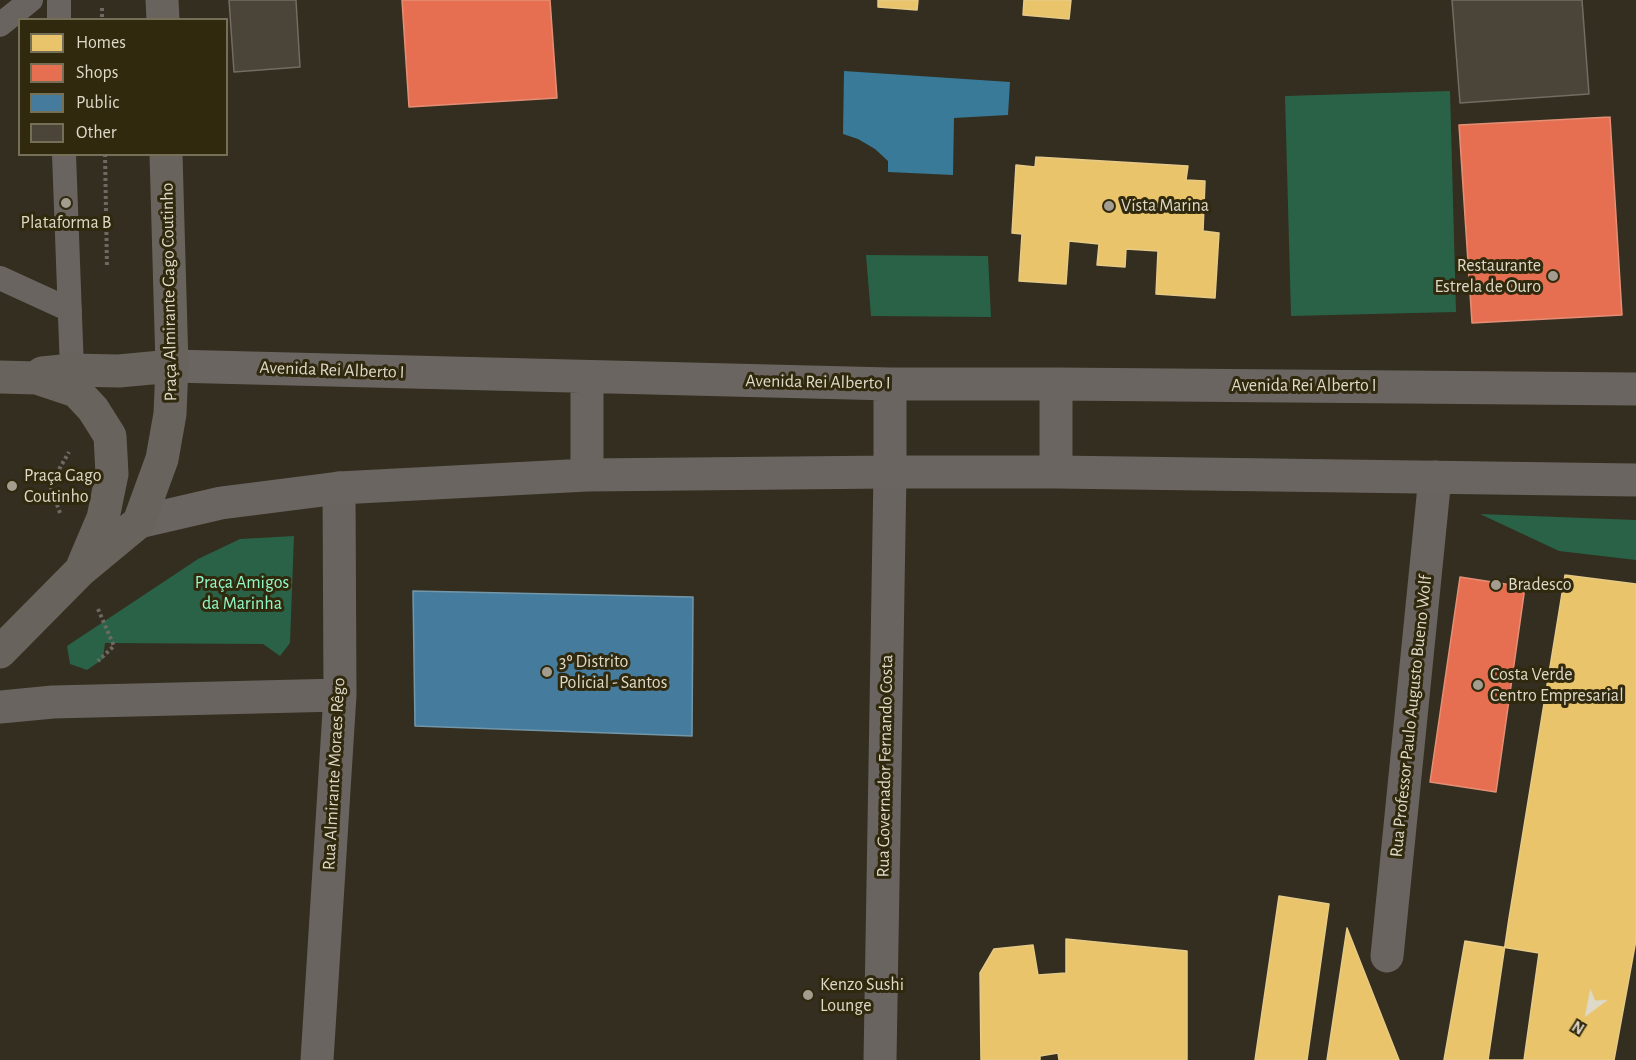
<!DOCTYPE html>
<html>
<head>
<meta charset="utf-8">
<style>
	body { margin:0 }
	#map { position:relative; width:1636px; height:1060px; overflow:hidden; background:#332e1f; font-family:"Alegreya Sans",sans-serif }
	canvas { display:block }
	.legend { position:absolute; left:18px; top:18px; width:210px; height:138px; box-sizing:border-box; background:#31290d; border:2px solid #766f58; margin:0; padding:8px 10px; list-style:none; font-size:18px; color:#ded9c9 }
	.legend li { display:flex; align-items:center; gap:12px; height:30px }
	.legend b { width:30px; border:2px solid #766f58 }
	.north { position:absolute; left:1558px; top:982px; width:60px; height:60px; -webkit-text-stroke:4px #31290d; paint-order:stroke; rotate:212deg; font-size:16px; font-weight:700; line-height:24px; text-align:center; color:#ded9c9 }
	.north::after { content:''; display:block; margin:auto; width:21px; height:27px; background:#ded9c9; clip-path:polygon(50% 0,100% 100%,50% 72%,0 100%) }
</style>
</head>
<body>
<div id="map">
<canvas width="1636" height="1060"></canvas>
<ul class="legend">
<li><b style="height:16px;background:#e9c46a"></b>Homes</li>
<li><b style="height:16px;background:#e76f51"></b>Shops</li>
<li><b style="height:16px;background:#457b9d"></b>Public</li>
<li><b style="height:16px;background:#4b4439"></b>Other</li>
</ul>
<div class="north">N</div>
</div>
<script>
const g = document.querySelector('canvas').getContext('2d');
g.lineJoin = 'round';
function paint(path, color) {
  g.fillStyle = color;
  g.fill(path, 'evenodd');
}
function poly(rows) {
  const path = new Path2D();
  for (const r of rows) {
    path.moveTo(r[0], r[1]);
    for (let i = 2; i < r.length; i += 2) path.lineTo(r[i], r[i + 1]);
  }
  return path;
}
function stroke(path, color, width, dash) {
  g.strokeStyle = color;
  g.lineWidth = width;
  g.lineCap = dash ? 'butt' : 'round';
  g.setLineDash(dash || []);
  g.stroke(path);
}
function write(font, color, halo, rows, align = 'center') {
  g.font = font + ' "Alegreya Sans",sans-serif';
  g.lineWidth = 6;
  g.setLineDash([]);
  g.textBaseline = 'middle';
  g.strokeStyle = halo;
  g.fillStyle = color;
  for (const [text, x, y, turn = 0] of rows) {
    g.save();
    g.translate(x, y);
    g.rotate((+turn || 0) * Math.PI / 180);
    g.textAlign = isNaN(turn) ? turn : align;
    if (halo) g.strokeText(text, 0, 0);
    g.fillText(text, 0, 0);
    g.restore();
  }
}
paint(poly([
	[1450,91,1456,312,1291,316,1285,96],
	[866,255,988,256,991,317,871,316],
	[1480,514,1636,520,1636,560,1559,551],
	[294,536,290,643,280,656,263,644,105,643,103,659,87,670,70,664,67,646,198,559,240,539]
]), '#2a6247');
paint(poly([
	[844,71,1010,82,1008,115,954,118,953,175,888,172,888,161,875,149,858,139,843,134]
]), '#387a97');
const homes = poly([
	[878,0,918,0,917,10,878,7,878,0],
	[1024,0,1071,0,1069,19,1023,15,1024,0],
	[1036,157,1188,166,1186,180,1205,181,1203,231,1219,233,1215,298,1156,294,1158,251,1126,249,1125,267,1097,265,1099,244,1069,241,1066,284,1019,281,1022,234,1012,233,1016,165,1035,167,1036,157],
	[1565,575,1636,584,1636,940,1614,1060,1488,1060,1509,918,1565,575],
	[1279,896,1329,904,1307,1060,1255,1060,1279,896],
	[1347,928,1399,1060,1327,1060,1347,928],
	[1066,939,1187,951,1187,1060,1059,1060,1058,1053,1040,1056,1040,1060,981,1060,980,973,994,949,1033,945,1038,975,1066,973,1066,939],
	[1465,941,1539,953,1524,1060,1444,1060,1465,941]
]);
paint(homes, '#e9c46a');
stroke(homes, '#e6ca86', 1.5);
const shops = poly([
	[402,0,550,0,557,98,409,107,402,0],
	[1610,117,1622,315,1472,323,1459,125,1610,117],
	[1460,577,1525,587,1496,792,1430,782,1460,577]
]);
paint(shops, '#e76f51');
stroke(shops, '#e48f75', 1.5);
const public = poly([
	[413,591,693,597,692,736,415,726,413,591]
]);
paint(public, '#457b9d');
stroke(public, '#7397aa', 1.5);
const building = poly([
	[229,0,296,0,300,67,234,72,229,0],
	[1452,0,1582,0,1589,94,1460,103,1452,0]
]);
paint(building, '#4b4439');
stroke(building, '#736c62', 1.5);
stroke(poly([
	[102,8,102,20],
	[105,154,107,268],
	[60,513,50,485,69,452],
	[98,609,114,646,98,661]
]), '#6d6964', 4, [3, 3]);
stroke(poly([
	[59,0,59,20],
	[0,25,31,0],
	[64,154,72,370],
	[0,278,70,310]
]), '#696460', 24);
stroke(poly([
	[0,707,53,702,340,695],
	[1387,956,1435,477],
	[317,1060,340,695,339,488],
	[880,1060,890,472]
]), '#696460', 33);
stroke(poly([
	[172,366,890,384,1056,384,1636,389],
	[587,377,587,475],
	[890,384,890,472],
	[1056,472,1056,384],
	[139,522,221,503,339,488,587,475,890,472,1056,472,1636,480]
]), '#6a6560', 33);
stroke(poly([
	[162,0,163,20],
	[42,373,72,370,119,371,172,366],
	[0,377,37,378,76,391,93,409,110,436,112,474,103,518,83,565],
	[0,652,81,570,139,522,162,459,170,414,172,366,166,154]
]), '#69635d', 33);
for (const [x, y, r, color] of [
	[66,203,6,"#a29d8e"],
	[1109,206,6,"#a29d8e"],
	[1553,276,6,"#a29d8e"],
	[12,486,6,"#a29d8e"],
	[1496,585,6,"#a29d8e"],
	[547,672,6,"#a29d8e"],
	[1478,685,6,"#a29d8e"],
	[808,995,6,"#a29d8e"]
]) {
  const dot = new Path2D();
  dot.arc(x, y, r, 0, 2 * Math.PI);
  g.fillStyle = color;
  g.fill(dot);
  stroke(dot, '#31290d', 2);
}
write('18px', '#ded9c9', '#31290d', [
	["Vista Marina",1121,206],
	["Plataforma B",66,223,"center"],
	["Restaurante",1541,266,"right"],
	["Estrela de Ouro",1541,287,"right"],
	["Praça Gago",24,476],
	["Coutinho",24,497],
	["Bradesco",1508,585],
	["3º Distrito",559,662],
	["Policial - Santos",559,683],
	["Costa Verde",1490,675],
	["Centro Empresarial",1490,696],
	["Kenzo Sushi",820,985],
	["Lounge",820,1006]
], 'left');
write('18px', '#ded9c9', '#31290d', [
	["Praça Almirante Gago Coutinho",169,292,-91],
	["Avenida Rei Alberto I",332,370,2],
	["Avenida Rei Alberto I",818,382,1],
	["Avenida Rei Alberto I",1304,386],
	["Rua Professor Paulo Augusto Bueno Wolf",1411,716,-84],
	["Rua Governador Fernando Costa",885,766,-89],
	["Rua Almirante Moraes Rêgo",334,774,-87]
]);
write('18px', '#92f8c7', '#31290d', [
	["Praça Amigos",242,583],
	["da Marinha",242,604]
]);
</script>
</body>
</html>
